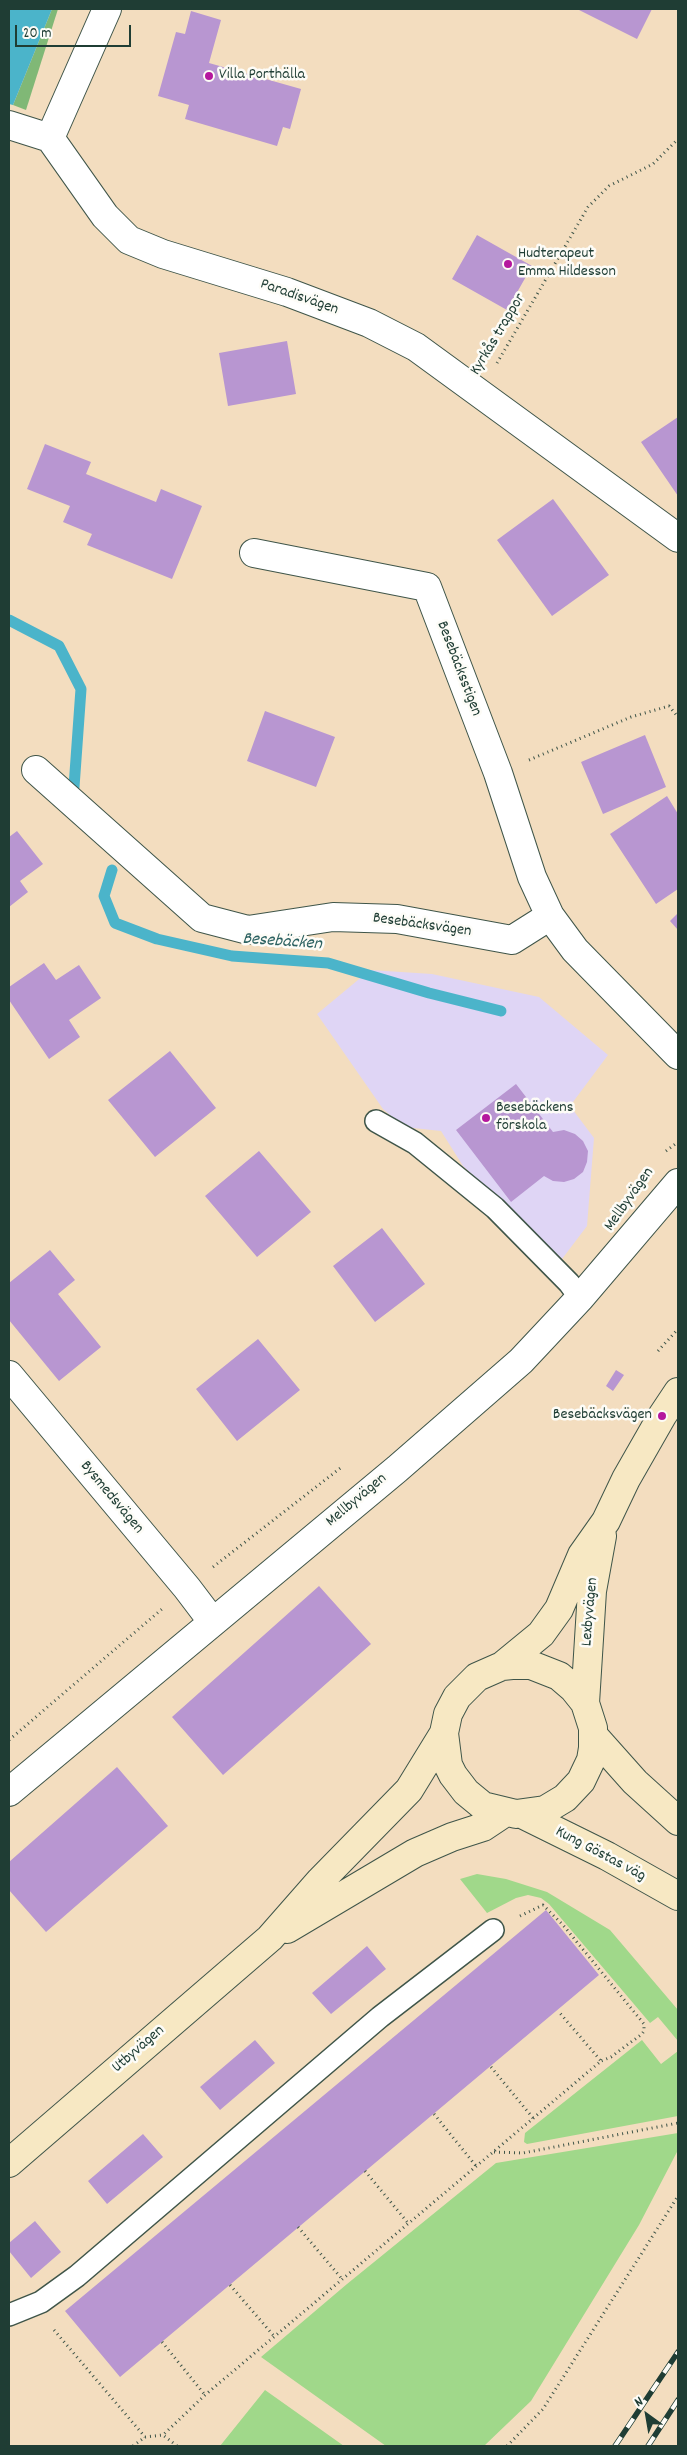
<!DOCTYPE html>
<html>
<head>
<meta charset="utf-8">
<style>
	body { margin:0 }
	#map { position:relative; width:687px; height:2455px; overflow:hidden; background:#f3ddbf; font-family:Dekko,sans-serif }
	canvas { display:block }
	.frame { position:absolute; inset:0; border:10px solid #1f3d34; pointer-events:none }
	.north { position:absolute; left:622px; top:2390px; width:50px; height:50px; -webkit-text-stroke:4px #fdfcf7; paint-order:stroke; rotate:328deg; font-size:14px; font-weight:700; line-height:20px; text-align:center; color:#1f3d34 }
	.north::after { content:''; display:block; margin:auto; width:18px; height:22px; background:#1f3d34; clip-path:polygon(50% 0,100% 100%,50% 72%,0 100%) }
	.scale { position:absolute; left:15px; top:25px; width:116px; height:22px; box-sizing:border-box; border:2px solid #1f3d34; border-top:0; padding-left:6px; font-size:15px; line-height:18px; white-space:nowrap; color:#1f3d34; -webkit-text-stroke:4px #fdfcf7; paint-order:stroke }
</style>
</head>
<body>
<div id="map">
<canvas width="687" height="2455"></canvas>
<div class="frame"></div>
<div class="north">N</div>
<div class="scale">20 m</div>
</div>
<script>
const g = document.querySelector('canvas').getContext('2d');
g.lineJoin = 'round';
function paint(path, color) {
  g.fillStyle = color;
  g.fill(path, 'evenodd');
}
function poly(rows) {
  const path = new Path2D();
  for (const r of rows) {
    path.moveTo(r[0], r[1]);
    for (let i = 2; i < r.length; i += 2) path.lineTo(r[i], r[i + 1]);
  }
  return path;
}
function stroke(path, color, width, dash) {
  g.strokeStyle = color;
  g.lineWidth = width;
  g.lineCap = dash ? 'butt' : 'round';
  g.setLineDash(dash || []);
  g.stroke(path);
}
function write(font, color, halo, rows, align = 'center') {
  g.font = font + ' Dekko,sans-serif';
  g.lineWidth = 5;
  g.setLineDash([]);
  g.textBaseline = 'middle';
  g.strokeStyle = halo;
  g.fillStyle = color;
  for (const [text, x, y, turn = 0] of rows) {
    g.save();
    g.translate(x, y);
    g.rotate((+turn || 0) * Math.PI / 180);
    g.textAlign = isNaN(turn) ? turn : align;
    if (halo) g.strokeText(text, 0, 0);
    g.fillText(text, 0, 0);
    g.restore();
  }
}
paint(poly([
	[370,970,432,974,539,997,608,1055,570,1106,594,1138,587,1226,562,1259,463,1166,441,1131,404,1127,383,1109,317,1014]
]), '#dfd5f5');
paint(poly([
	[477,1874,506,1879,547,1892,610,1930,678,2010,678,2041,658,2017,650,2023,549,1904,541,1898,528,1895,516,1898,487,1913,460,1879],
	[642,2040,661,2064,678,2051,678,2116,527,2144,524,2142,525,2133],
	[678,2133,678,2150,639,2225,531,2401,484,2446,386,2446,261,2357,347,2284,496,2163],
	[265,2390,344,2446,220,2446]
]), '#a0d88a');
paint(poly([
	[52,9,58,9,26,110,13,105]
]), '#80b876');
paint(poly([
	[9,9,52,9,13,105,9,104]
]), '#4bb4ca');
stroke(poly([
	[9,620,59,646,81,689,74,787],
	[112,870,104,896,115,923,157,939,232,956,328,963,429,993,501,1011]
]), '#4bb4ca', 11);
paint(poly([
	[577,9,652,9,637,39],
	[191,11,221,20,209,63,301,89,290,129,283,127,277,146,185,119,189,105,158,96,176,32,185,34],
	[477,235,532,266,507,310,452,279],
	[287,341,296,394,228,406,219,353],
	[678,417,678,496,641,442],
	[45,444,91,462,86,474,156,502,161,489,202,506,172,579,87,545,92,534,63,522,70,506,27,489],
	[553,499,609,575,552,616,497,540],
	[265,711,335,737,316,787,247,761],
	[645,735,666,787,603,814,581,762],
	[667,796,678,814,678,889,656,904,610,834],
	[17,831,43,864,20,881,28,892,9,907,9,837],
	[678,913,678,930,670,921],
	[44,963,56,980,79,965,101,998,69,1020,80,1037,49,1059,9,1000,9,987],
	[170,1051,216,1108,155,1157,108,1100],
	[516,1084,553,1132,564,1130,575,1134,583,1141,588,1151,587,1162,583,1172,574,1179,564,1182,553,1181,544,1176,511,1202,456,1130],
	[259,1151,311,1212,257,1257,205,1196],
	[382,1228,425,1284,375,1322,333,1266],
	[50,1250,75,1280,58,1294,101,1347,59,1381,9,1320,9,1283],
	[258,1339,300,1390,237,1441,196,1389],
	[616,1370,624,1375,613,1391,606,1386],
	[319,1586,371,1644,223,1775,172,1717],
	[117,1767,168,1826,46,1932,9,1890,9,1862],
	[546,1910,599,1975,120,2377,65,2311],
	[367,1946,386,1969,331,2014,312,1993],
	[255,2040,275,2063,220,2110,200,2087],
	[143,2134,163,2157,107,2204,88,2181],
	[35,2221,61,2252,31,2278,9,2251,9,2243]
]), '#b896d1');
const lane = poly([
	[376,1121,415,1143,495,1208,569,1283,580,1298],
	[9,2315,41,2302,77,2276,380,2017,493,1930]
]);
const street = poly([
	[107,9,50,138,105,216,129,240,163,254,287,292,369,323,416,347,678,538],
	[9,125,50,138],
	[254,553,427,587,498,773,532,877,550,916],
	[36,770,202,918,248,930,333,917,397,919,512,940,550,916,575,950,678,1055],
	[9,1375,187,1588,212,1621],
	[9,1792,397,1469,521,1361,580,1298,678,1183]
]);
const secondary = poly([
	[502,1666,541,1634,559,1609,582,1555,606,1521,626,1479,662,1416,678,1392],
	[585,1703,592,1591,602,1536],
	[594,1736,635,1782,678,1821],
	[522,1814,607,1856,678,1896],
	[287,1929,415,1853,452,1837,483,1827,504,1813],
	[9,2163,270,1938,320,1881,409,1790,444,1733,448,1714,457,1697,477,1677,502,1666,512,1665,531,1665,559,1676,573,1688,585,1703,593,1728,593,1748,591,1760,581,1781,565,1798,545,1810,516,1814,483,1806,466,1792,453,1775,448,1765,444,1733]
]);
stroke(lane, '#3f5549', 24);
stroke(street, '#3f5549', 30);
stroke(secondary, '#3f5549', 30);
stroke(poly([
	[497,363,588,207,609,186,653,164,678,139],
	[529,760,631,717,669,706,678,717],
	[666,1151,678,1142],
	[658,1351,678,1329],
	[213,1567,343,1466],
	[9,1740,162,1609],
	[520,1916,543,1905,563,1925,644,2024,644,2031,642,2034,611,2057,601,2061],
	[491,2067,533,2118],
	[434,2114,476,2166],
	[494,2152,523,2153,678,2123],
	[365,2171,408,2223],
	[298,2227,342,2279],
	[230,2285,274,2336],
	[54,2330,145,2437],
	[162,2342,205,2395],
	[133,2446,145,2437,163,2435],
	[177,2446,163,2435,205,2395,601,2061,559,2012],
	[507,2446,543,2409,678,2196]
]), '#3f5549', 3, [1, 4]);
stroke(lane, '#fff', 21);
stroke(street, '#fff', 28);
stroke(secondary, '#f7e8c3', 28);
const rail = poly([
	[615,2446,678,2352],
	[648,2446,678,2400]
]);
stroke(rail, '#1f3d34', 5.5);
stroke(rail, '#fdfcf7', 4, [11]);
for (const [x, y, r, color] of [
	[209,76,5,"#b5179e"],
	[508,264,5,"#b5179e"],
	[486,1118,5,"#b5179e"],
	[662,1416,5,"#b5179e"]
]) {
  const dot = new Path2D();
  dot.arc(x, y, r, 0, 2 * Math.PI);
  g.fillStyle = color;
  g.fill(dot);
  stroke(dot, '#fdfcf7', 2);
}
write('16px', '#1f3d34', '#fdfcf7', [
	["Villa Porthälla",219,76],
	["Hudterapeut",518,255],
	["Emma Hildesson",518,273],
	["Besebäckens",496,1109],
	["förskola",496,1127],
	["Besebäcksvägen",652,1416,"right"]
], 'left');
write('16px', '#1f3d34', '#fdfcf7', [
	["Paradisvägen",299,298,19],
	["Kyrkås trappor",499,335,-59],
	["Besebäcksstigen",458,669,69],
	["Besebäcksvägen",422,926,8],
	["Mellbyvägen",630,1200,-55],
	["Bysmedsvägen",111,1498,50],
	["Mellbyvägen",357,1501,-40],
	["Lexbyvägen",591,1612,-85],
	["Kung Göstas väg",600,1855,28],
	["Utbyvägen",139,2050,-41]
]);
write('italic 18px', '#2c6161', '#fdfcf7', [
	["Besebäcken",282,943,4]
]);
</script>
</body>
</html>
